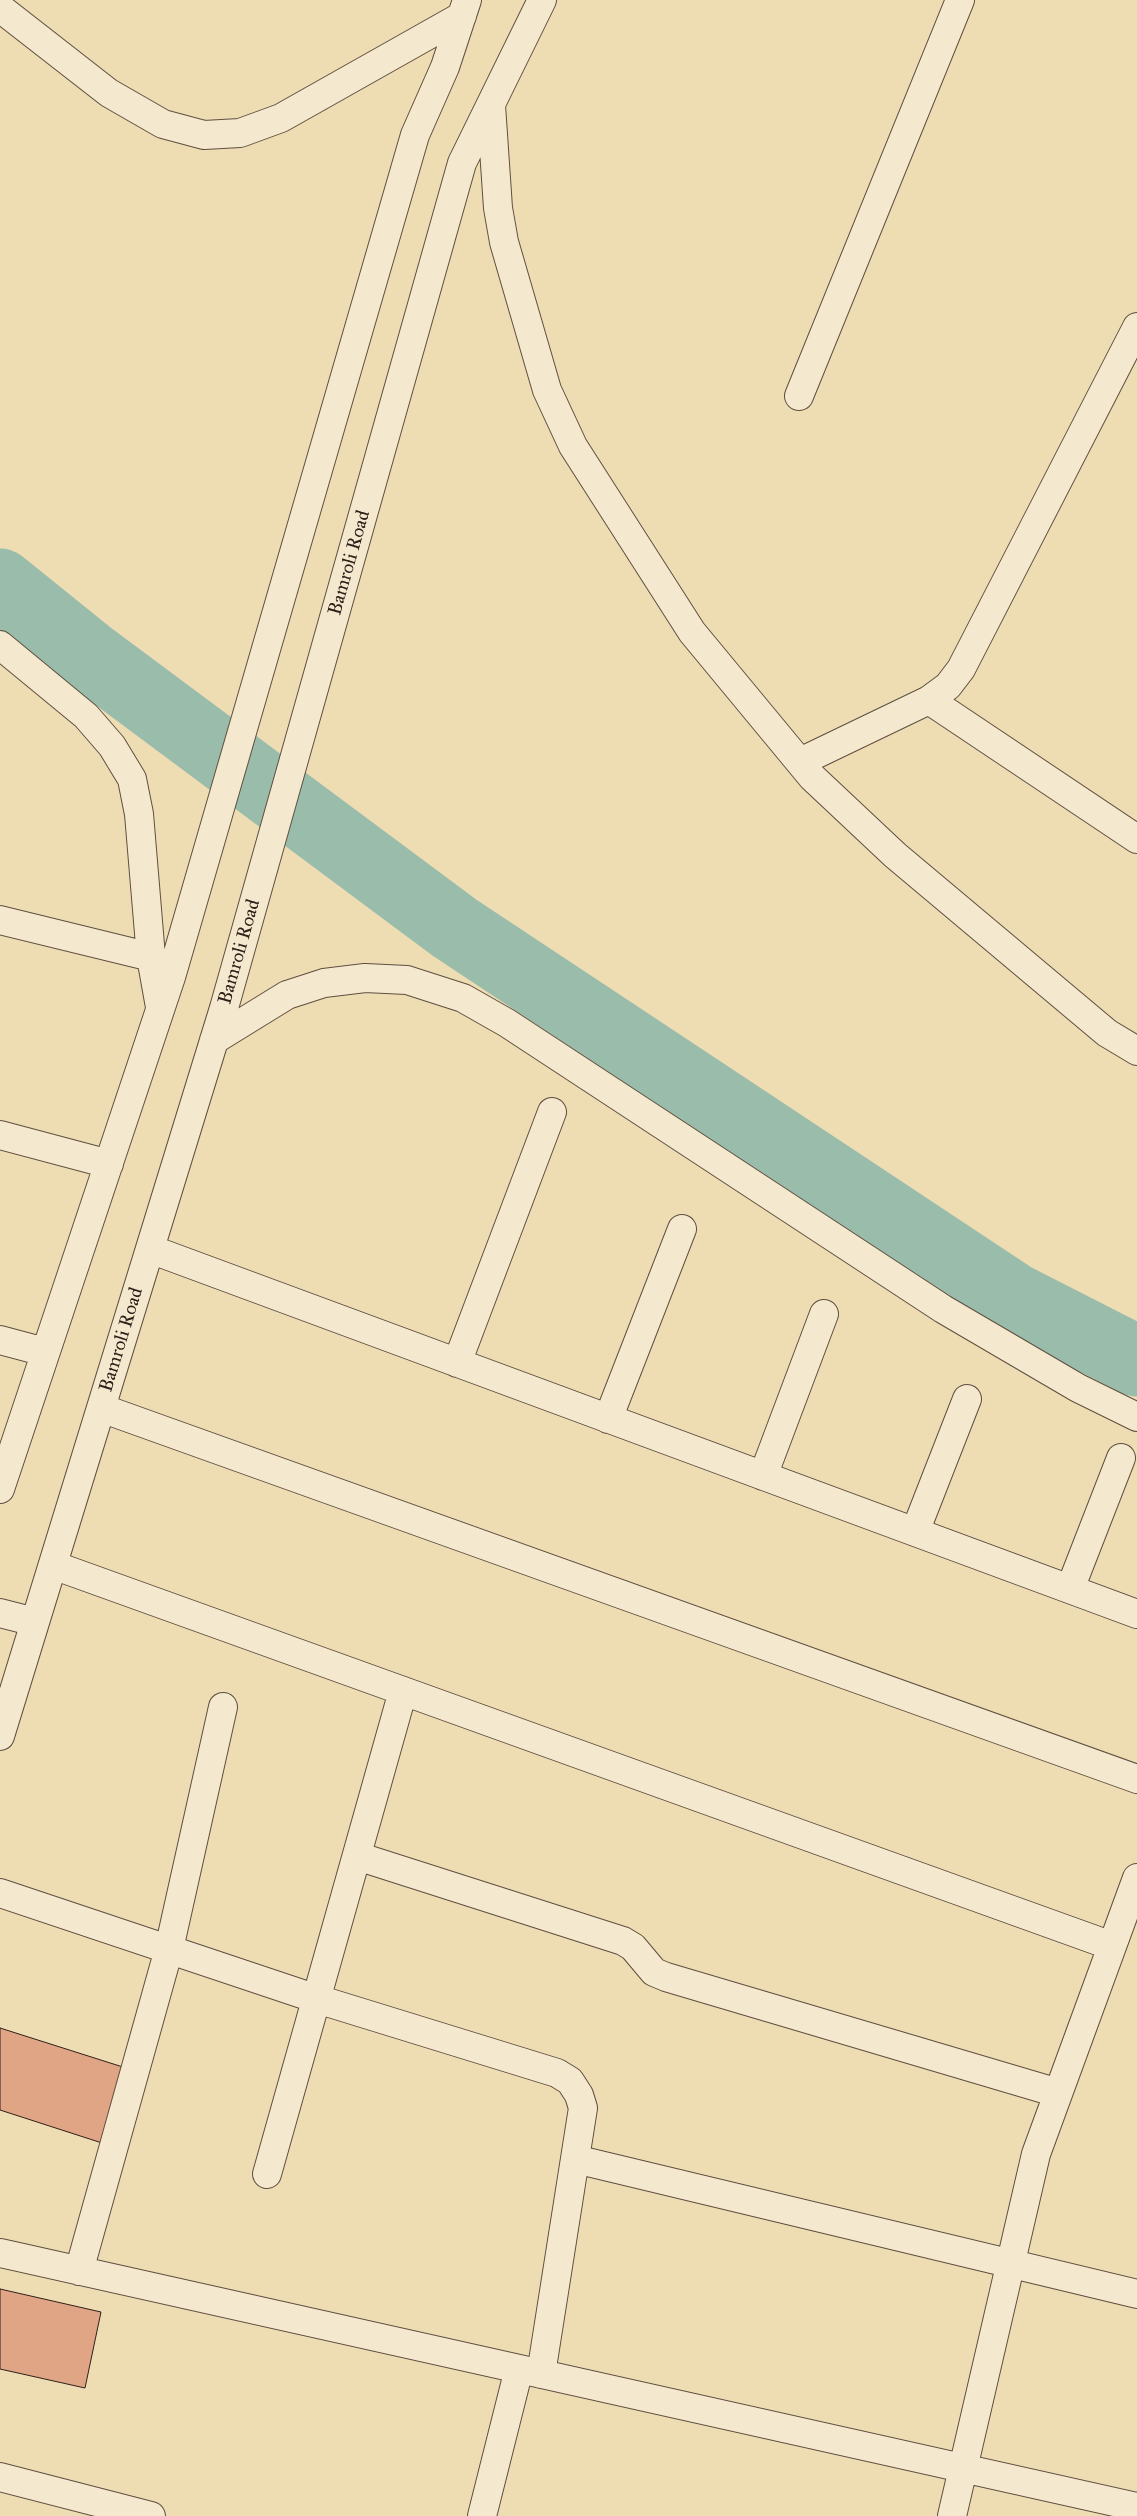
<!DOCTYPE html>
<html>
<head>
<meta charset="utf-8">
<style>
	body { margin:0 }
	canvas { display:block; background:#eedcb3 }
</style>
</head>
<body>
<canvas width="1137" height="2516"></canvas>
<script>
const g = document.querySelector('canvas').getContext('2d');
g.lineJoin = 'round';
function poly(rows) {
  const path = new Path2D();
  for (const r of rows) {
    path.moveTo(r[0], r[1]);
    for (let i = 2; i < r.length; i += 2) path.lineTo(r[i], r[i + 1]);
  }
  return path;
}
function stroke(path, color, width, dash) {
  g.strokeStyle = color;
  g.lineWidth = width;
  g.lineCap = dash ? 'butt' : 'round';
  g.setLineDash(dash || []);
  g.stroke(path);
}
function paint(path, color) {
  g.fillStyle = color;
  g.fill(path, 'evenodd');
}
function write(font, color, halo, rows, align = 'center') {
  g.font = font + ' "IM FELL Great Primer",serif';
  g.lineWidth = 4.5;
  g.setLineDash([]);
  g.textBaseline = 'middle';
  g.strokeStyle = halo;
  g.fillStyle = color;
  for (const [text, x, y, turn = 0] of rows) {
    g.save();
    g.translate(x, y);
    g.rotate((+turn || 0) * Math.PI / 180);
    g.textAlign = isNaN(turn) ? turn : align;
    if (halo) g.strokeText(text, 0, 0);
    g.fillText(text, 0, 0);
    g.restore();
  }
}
stroke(poly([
	[0,584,88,655,455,928,1015,1299,1137,1361]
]), '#99bcab', 71);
const building = poly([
	[0,2028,126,2068,102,2143,0,2110,0,2028],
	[0,2289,101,2312,85,2388,0,2369,0,2289]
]);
paint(building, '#e0a585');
stroke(building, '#2f201a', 1);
const minor = poly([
	[0,8,109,93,163,124,204,135,240,133,281,118,462,16],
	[491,105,498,208,504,242,547,390,573,446,692,632,812,777,895,855,1107,1033,1137,1051],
	[799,396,960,0],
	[0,645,86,716,112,746,132,779,139,814,151,957,160,1007],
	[929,700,1137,839],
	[800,762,929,700,948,686,961,669,1137,327],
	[0,920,151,957],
	[214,1040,287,995,324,983,365,978,407,980,463,998,507,1023,943,1309,1078,1388,1137,1417],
	[0,1135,109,1164],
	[150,1249,1137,1614],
	[0,1340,45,1352],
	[457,1363,552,1112],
	[101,1408,1137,1779],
	[608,1419,682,1229],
	[763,1476,824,1314],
	[0,1489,171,977,415,135,445,67,467,0],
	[915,1532,967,1399],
	[53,1565,1112,1946],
	[1070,1589,1121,1458],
	[0,1613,35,1622],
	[0,1736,224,1008,462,163,542,0],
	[357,1856,623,1941,633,1947,654,1972,666,1977,1058,2093],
	[0,1893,317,1999,557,2073,570,2081,579,2095,583,2108,541,2374],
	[575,2159,1137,2294],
	[267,2174,403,1691],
	[0,2253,1137,2507],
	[79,2271,169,1949,223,1707],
	[0,2477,151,2516],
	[482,2516,519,2369],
	[952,2516,1036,2154,1137,1878]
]);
stroke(minor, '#5f4f40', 30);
stroke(minor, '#f4e8ce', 28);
write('19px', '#2f201a', '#f4e8ce', [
	["Bamroli Road",350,563,-74],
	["Bamroli Road",240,952,-74],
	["Bamroli Road",122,1340,-73]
]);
</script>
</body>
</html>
